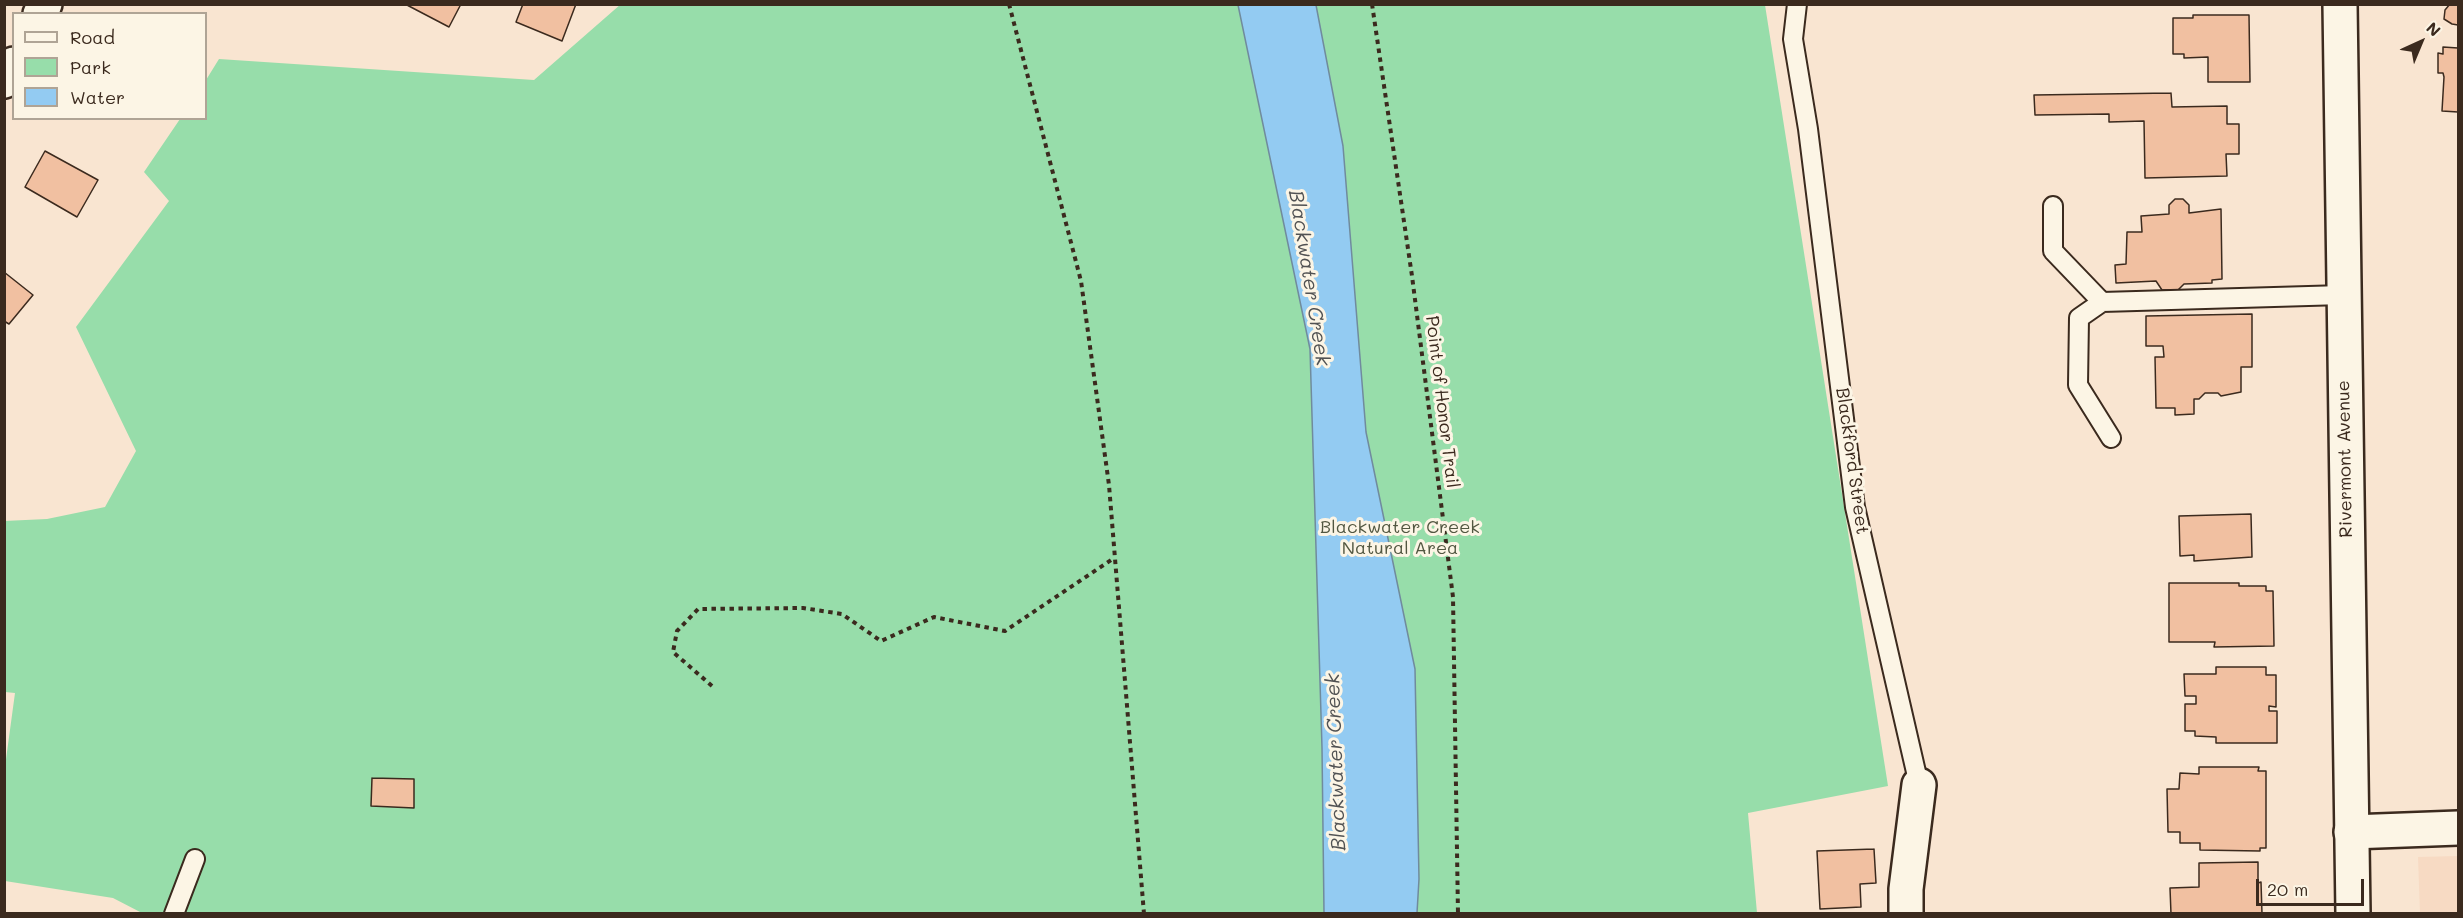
<!DOCTYPE html>
<html>
<head>
<meta charset="utf-8">
<style>
	body { margin:0 }
	#map { position:relative; width:2463px; height:918px; overflow:hidden; background:#f9e5d1; font-family:Mali,sans-serif }
	canvas { display:block }
	.frame { position:absolute; inset:0; border:6px solid #3b2a1e; pointer-events:none }
	.legend { position:absolute; left:12px; top:12px; width:195px; height:108px; box-sizing:border-box; background:#fcf5e5; border:2px solid #afa495; margin:0; padding:8px 10px; list-style:none; font-size:18px; color:#3b2a1e }
	.legend li { display:flex; align-items:center; gap:12px; height:30px }
	.legend b { width:30px; border:2px solid #afa495 }
	.north { position:absolute; left:2391px; top:12px; width:60px; height:60px; -webkit-text-stroke:4px #fcf5e5; paint-order:stroke; rotate:44deg; font-size:16px; font-weight:700; line-height:24px; text-align:center; color:#3b2a1e }
	.north::after { content:''; display:block; margin:auto; width:21px; height:27px; background:#3b2a1e; clip-path:polygon(50% 0,100% 100%,50% 72%,0 100%) }
	.scale { position:absolute; left:2256px; top:879px; width:108px; height:27px; box-sizing:border-box; border:3px solid #3b2a1e; border-top:0; padding-left:8px; font-size:18px; line-height:21px; white-space:nowrap; color:#3b2a1e; -webkit-text-stroke:4px #fcf5e5; paint-order:stroke }
</style>
</head>
<body>
<div id="map">
<canvas width="2463" height="918"></canvas>
<div class="frame"></div>
<ul class="legend">
<li><b style="height:8px;background:#fcf5e5"></b>Road</li>
<li><b style="height:16px;background:#97ddaa"></b>Park</li>
<li><b style="height:16px;background:#93cbf2"></b>Water</li>
</ul>
<div class="north">N</div>
<div class="scale">20 m</div>
</div>
<script>
const g = document.querySelector('canvas').getContext('2d');
g.lineJoin = 'round';
function paint(path, color) {
  g.fillStyle = color;
  g.fill(path, 'evenodd');
}
function poly(rows) {
  const path = new Path2D();
  for (const r of rows) {
    path.moveTo(r[0], r[1]);
    for (let i = 2; i < r.length; i += 2) path.lineTo(r[i], r[i + 1]);
  }
  return path;
}
function stroke(path, color, width, dash) {
  g.strokeStyle = color;
  g.lineWidth = width;
  g.lineCap = dash ? 'butt' : 'round';
  g.setLineDash(dash || []);
  g.stroke(path);
}
function write(font, color, halo, rows, align = 'center') {
  g.font = font + ' Mali,sans-serif';
  g.lineWidth = 6;
  g.setLineDash([]);
  g.textBaseline = 'middle';
  g.strokeStyle = halo;
  g.fillStyle = color;
  for (const [text, x, y, turn = 0] of rows) {
    g.save();
    g.translate(x, y);
    g.rotate((+turn || 0) * Math.PI / 180);
    g.textAlign = isNaN(turn) ? turn : align;
    if (halo) g.strokeText(text, 0, 0);
    g.fillText(text, 0, 0);
    g.restore();
  }
}
paint(poly([
	[2458,856,2458,913,2420,913,2418,857]
]), '#f7dac3');
paint(poly([
	[621,4,1765,5,1888,786,1748,813,1757,913,142,913,113,898,5,881,4,774,15,693,5,692,4,521,47,519,105,507,136,451,76,327,169,201,144,172,180,119,206,118,206,80,219,59,534,80]
]), '#97ddaa');
const water = poly([
	[1238,5,1316,5,1343,146,1366,432,1415,669,1419,879,1417,913,1324,913,1322,748,1310,349,1238,5]
]);
paint(water, '#93cbf2');
stroke(water, '#708b9d', 1.5);
const building = poly([
	[405,4,461,4,449,27,405,4],
	[523,4,576,4,562,41,516,22,523,4],
	[2450,4,2458,4,2458,25,2452,24,2444,19,2445,10,2450,4],
	[2193,15,2249,15,2250,82,2208,82,2208,57,2184,58,2184,54,2173,54,2173,18,2193,18,2193,15],
	[2443,47,2458,48,2458,112,2442,111,2444,77,2443,73,2438,73,2438,53,2443,54,2443,47],
	[2171,93,2172,107,2227,106,2227,124,2239,124,2239,154,2226,154,2227,176,2145,178,2144,121,2109,122,2109,114,2035,115,2034,95,2171,93],
	[45,151,98,180,77,217,25,187,45,151],
	[2175,199,2183,199,2189,205,2189,213,2221,209,2222,279,2212,280,2212,283,2184,284,2178,290,2162,290,2156,281,2116,283,2115,265,2126,264,2127,232,2142,232,2141,216,2169,214,2169,205,2175,199],
	[4,272,33,295,9,324,4,321,4,272],
	[2252,314,2252,367,2241,367,2241,392,2221,396,2218,393,2205,393,2199,399,2194,399,2194,414,2175,415,2175,408,2156,408,2155,357,2164,357,2163,346,2146,346,2146,316,2252,314],
	[2251,514,2252,557,2194,561,2194,555,2180,556,2179,516,2251,514],
	[2169,583,2239,583,2239,586,2266,586,2266,591,2273,591,2274,646,2214,647,2215,642,2169,642,2169,583],
	[2216,667,2266,667,2266,675,2276,675,2276,707,2269,706,2269,711,2277,711,2277,743,2216,743,2216,737,2195,736,2195,731,2185,731,2185,704,2196,704,2196,696,2185,696,2184,674,2216,674,2216,667],
	[2199,767,2259,767,2258,771,2266,771,2266,848,2260,848,2260,851,2200,850,2200,843,2180,843,2180,832,2168,832,2167,789,2179,789,2180,773,2199,774,2199,767],
	[372,778,414,779,414,808,371,806,372,778],
	[1874,849,1876,883,1860,884,1861,907,1820,909,1817,851,1874,849],
	[2258,862,2258,883,2261,882,2262,914,2171,914,2170,888,2199,887,2199,863,2258,862]
]);
paint(building, '#f1c0a1');
stroke(building, '#3b2a1e', 1.5);
const service = poly([
	[1797,4,1793,39,1808,129,1855,507,1919,785],
	[2053,206,2053,251,2102,302],
	[2111,438,2078,385,2079,318,2102,302,2343,295],
	[174,914,195,859]
]);
const minor = poly([
	[2351,832,2458,828],
	[1906,914,1906,889,1919,785]
]);
const tertiary = poly([
	[40,14,45,4],
	[4,81,14,64]
]);
const secondary = poly([
	[2340,4,2353,914]
]);
stroke(service, '#3b2a1e', 22);
stroke(minor, '#3b2a1e', 38);
stroke(tertiary, '#3b2a1e', 38);
stroke(secondary, '#3b2a1e', 38);
stroke(poly([
	[1009,4,1081,281,1109,485,1144,914],
	[1372,4,1412,276,1453,597,1458,914],
	[712,686,673,652,677,631,698,609,803,608,842,614,881,641,934,617,1005,631,1114,558]
]), '#3b2a1e', 4, [4.5, 4.5]);
stroke(service, '#fcf5e5', 18);
stroke(minor, '#fcf5e5', 33);
stroke(tertiary, '#fcf5e5', 33);
stroke(secondary, '#fcf5e5', 33);
write('18px', '#3b2a1e', '#fcf5e5', [
	["Point of Honor Trail",1442,402,83],
	["Rivermont Avenue",2345,459,-91],
	["Blackford Street",1852,461,82]
]);
write('18px', '#525741', '#fcf5e5', [
	["Blackwater Creek",1400,527],
	["Natural Area",1400,548]
]);
write('italic 20px', '#515253', '#fcf5e5', [
	["Blackwater Creek",1309,278,81],
	["Blackwater Creek",1336,762,-92]
]);
</script>
</body>
</html>
